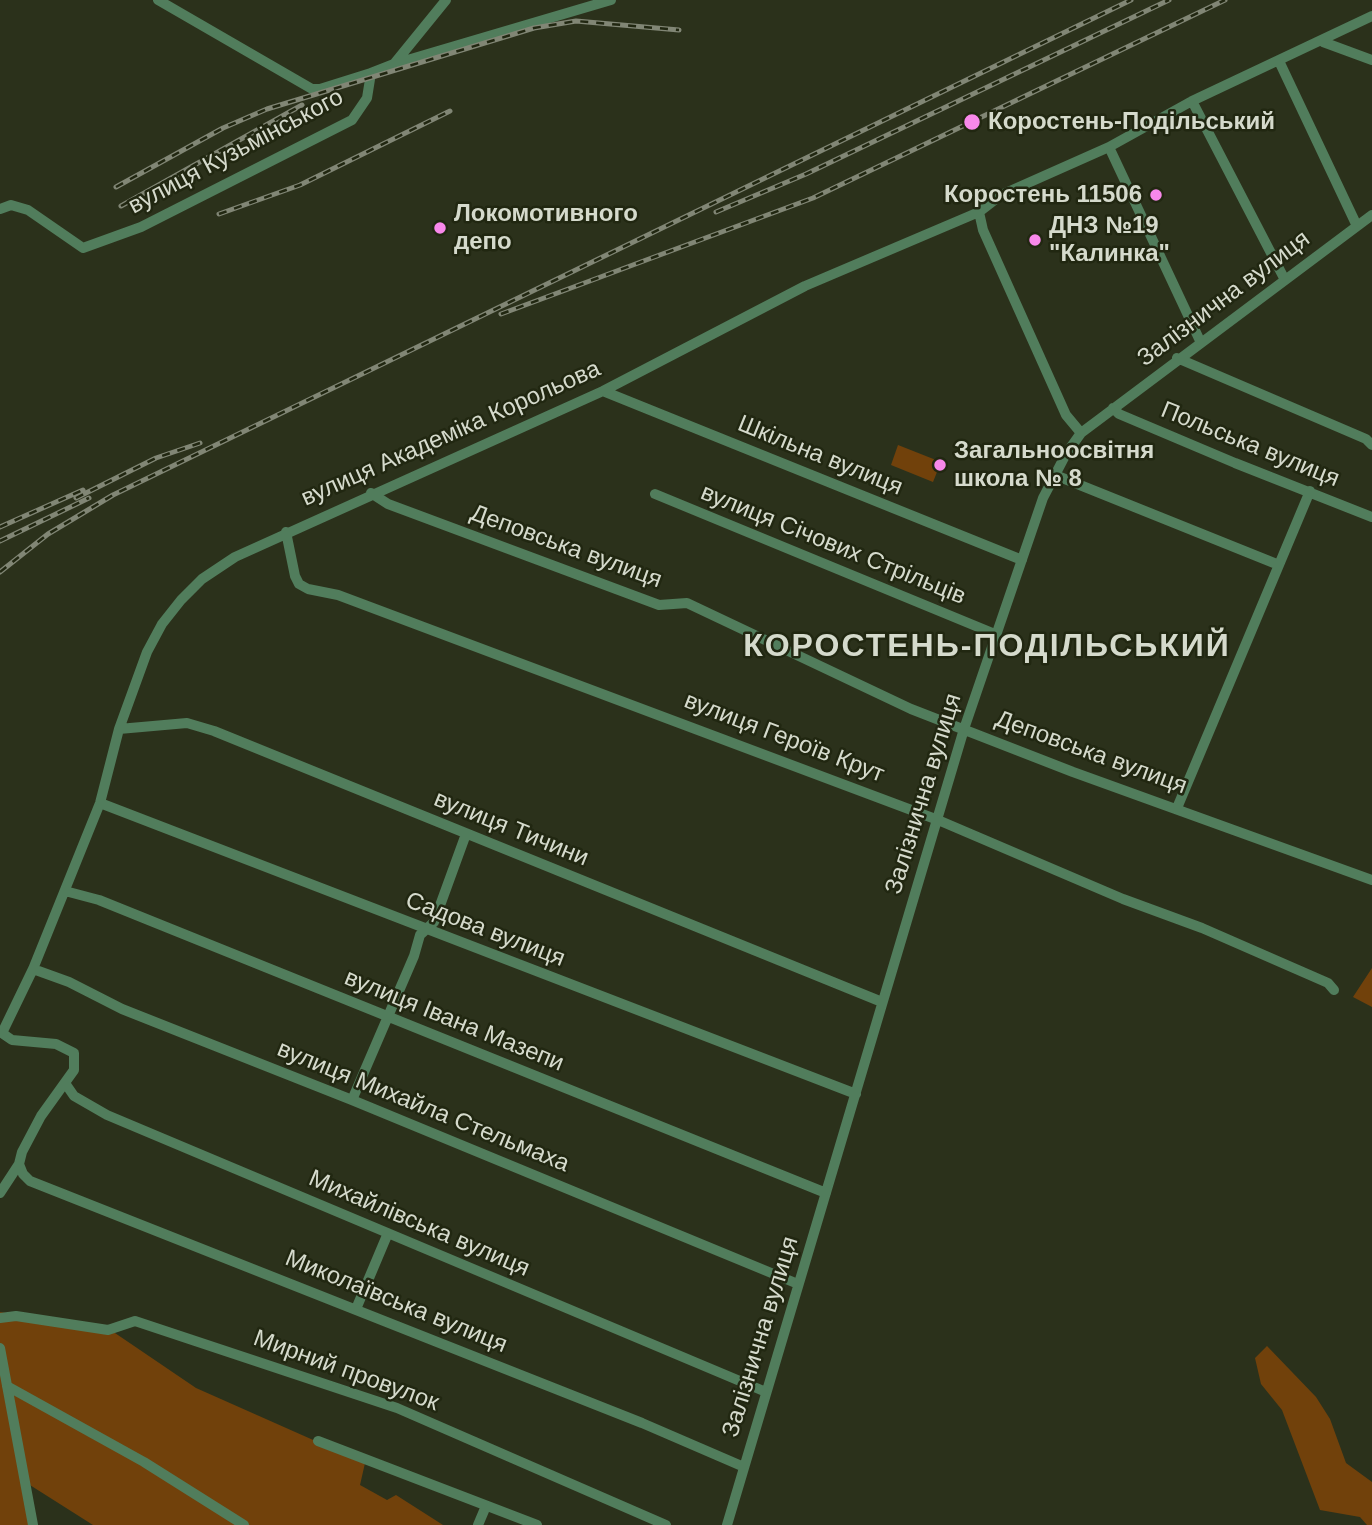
<!DOCTYPE html>
<html>
<head>
<meta charset="utf-8">
<style>
	body { margin:0 }
	canvas { display:block; background:#2b311b }
</style>
</head>
<body>
<canvas width="1372" height="1525"></canvas>
<script>
const g = document.querySelector('canvas').getContext('2d');
g.lineJoin = 'round';
function paint(path, color) {
  g.fillStyle = color;
  g.fill(path, 'evenodd');
}
function poly(rows) {
  const path = new Path2D();
  for (const r of rows) {
    path.moveTo(r[0], r[1]);
    for (let i = 2; i < r.length; i += 2) path.lineTo(r[i], r[i + 1]);
  }
  return path;
}
function stroke(path, color, width, dash) {
  g.strokeStyle = color;
  g.lineWidth = width;
  g.lineCap = dash ? 'butt' : 'round';
  g.setLineDash(dash || []);
  g.stroke(path);
}
function write(font, color, halo, rows, align = 'center') {
  g.font = font + ' Arial,sans-serif';
  g.lineWidth = 5;
  g.setLineDash([]);
  g.textBaseline = 'middle';
  g.strokeStyle = halo;
  g.fillStyle = color;
  for (const [text, x, y, turn = 0] of rows) {
    g.save();
    g.translate(x, y);
    g.rotate((+turn || 0) * Math.PI / 180);
    g.textAlign = isNaN(turn) ? turn : align;
    if (halo) g.strokeText(text, 0, 0);
    g.fillText(text, 0, 0);
    g.restore();
  }
}
paint(poly([
	[898,445,941,462,933,482,891,465],
	[1372,968,1372,1007,1353,997],
	[0,1312,112,1331,196,1388,365,1463,360,1485,387,1500,396,1495,443,1525,93,1525,22,1480,29,1525,0,1525],
	[1267,1346,1316,1397,1330,1419,1346,1463,1372,1482,1372,1525,1367,1525,1360,1517,1320,1510,1282,1410,1261,1384,1255,1358]
]), '#71410b');
stroke(poly([
	[158,0,312,89,320,89,371,73],
	[1323,42,1372,60],
	[1279,61,1357,226],
	[394,64,611,0],
	[1192,101,1285,280],
	[1109,147,1201,343],
	[0,209,11,205,28,210,83,248,141,227,352,120,367,98,371,73,394,64,446,0],
	[979,212,983,230,1066,415,1081,433],
	[1177,358,1366,439,1372,445],
	[603,391,1022,560],
	[1113,408,1119,414,1235,463,1372,517],
	[1055,475,1279,565],
	[371,493,388,504,659,605,687,603,911,709,1073,772,1372,880],
	[655,494,995,634],
	[286,532,295,576,299,584,308,589,338,595,938,820,1123,899,1202,928,1328,983,1334,990],
	[119,729,187,723,214,731,882,1002],
	[100,803,856,1094],
	[1177,808,1310,491],
	[65,891,99,900,826,1193],
	[33,969,69,982,122,1009,352,1100,798,1284],
	[65,1083,74,1096,107,1115,766,1392],
	[352,1100,414,956,420,935,434,922,466,834],
	[0,1193,19,1164],
	[356,1309,388,1233],
	[0,1318,16,1316,108,1330,135,1321,397,1408,666,1525],
	[0,1348,33,1525],
	[7,1386,144,1462,244,1525],
	[318,1441,537,1525],
	[744,1467,642,1423,30,1181,23,1174,19,1164,22,1152,41,1116,74,1070,74,1053,56,1044,12,1040,2,1033,33,969,100,803,119,729,147,652,162,624,181,600,202,579,235,557,603,391,805,286,979,212,1001,195,1109,147,1192,101,1372,16],
	[478,1525,486,1506],
	[727,1525,964,729,1043,498,1066,454,1081,433,1372,215]
]), '#517d5c', 10);
const rail = poly([
	[116,187,223,128,267,109,534,28,576,21,679,30],
	[121,206,302,105],
	[716,212,806,174,1169,0],
	[219,214,300,185,450,111],
	[501,314,813,198,1225,0],
	[76,498,156,458,200,443],
	[0,527,83,490],
	[0,541,89,498],
	[0,572,48,534,113,495,1131,0]
]);
stroke(rail, '#818675', 5);
stroke(rail, '#212711', 2.5, [8]);
for (const [x, y, r, color] of [
	[972,122,9,"#f888ea"],
	[1156,195,7,"#f888ea"],
	[440,228,7,"#f888ea"],
	[1035,240,7,"#f888ea"],
	[940,465,7,"#f888ea"]
]) {
  const dot = new Path2D();
  dot.arc(x, y, r, 0, 2 * Math.PI);
  g.fillStyle = color;
  g.fill(dot);
  stroke(dot, '#212711', 2.5);
}
write('bold 24px', '#d5dacc', '#212711', [
	["Коростень-Подільський",988,122],
	["Коростень 11506",1142,195,"right"],
	["Локомотивного",454,214],
	["депо",454,242],
	["ДНЗ №19",1049,226],
	["\"Калинка\"",1049,254],
	["Загальноосвітня",954,451],
	["школа № 8",954,479]
], 'left');
write('24px', '#d5dacc', '#212711', [
	["вулиця Кузьмінського",236,152,-28],
	["Залізнична вулиця",1224,299,-37],
	["вулиця Академіка Корольова",451,434,-24],
	["Польська вулиця",1250,445,22],
	["Шкільна вулиця",820,456,22],
	["вулиця Січових Стрільців",833,545,22],
	["Деповська вулиця",566,547,20],
	["вулиця Героїв Крут",784,738,21],
	["Деповська вулиця",1091,753,20],
	["Залізнична вулиця",924,794,-73],
	["вулиця Тичини",511,829,22],
	["Садова вулиця",485,930,21],
	["вулиця Івана Мазепи",454,1021,22],
	["вулиця Михайла Стельмаха",423,1107,22],
	["Михайлівська вулиця",419,1224,23],
	["Миколаївська вулиця",396,1302,22],
	["Залізнична вулиця",761,1337,-73],
	["Мирний провулок",346,1371,20]
]);
g.letterSpacing = '2px';
write('bold 32px', '#d5dacc', '#212711', [
	["КОРОСТЕНЬ-ПОДІЛЬСЬКИЙ",987,647]
]);
g.letterSpacing = '0px';
</script>
</body>
</html>
